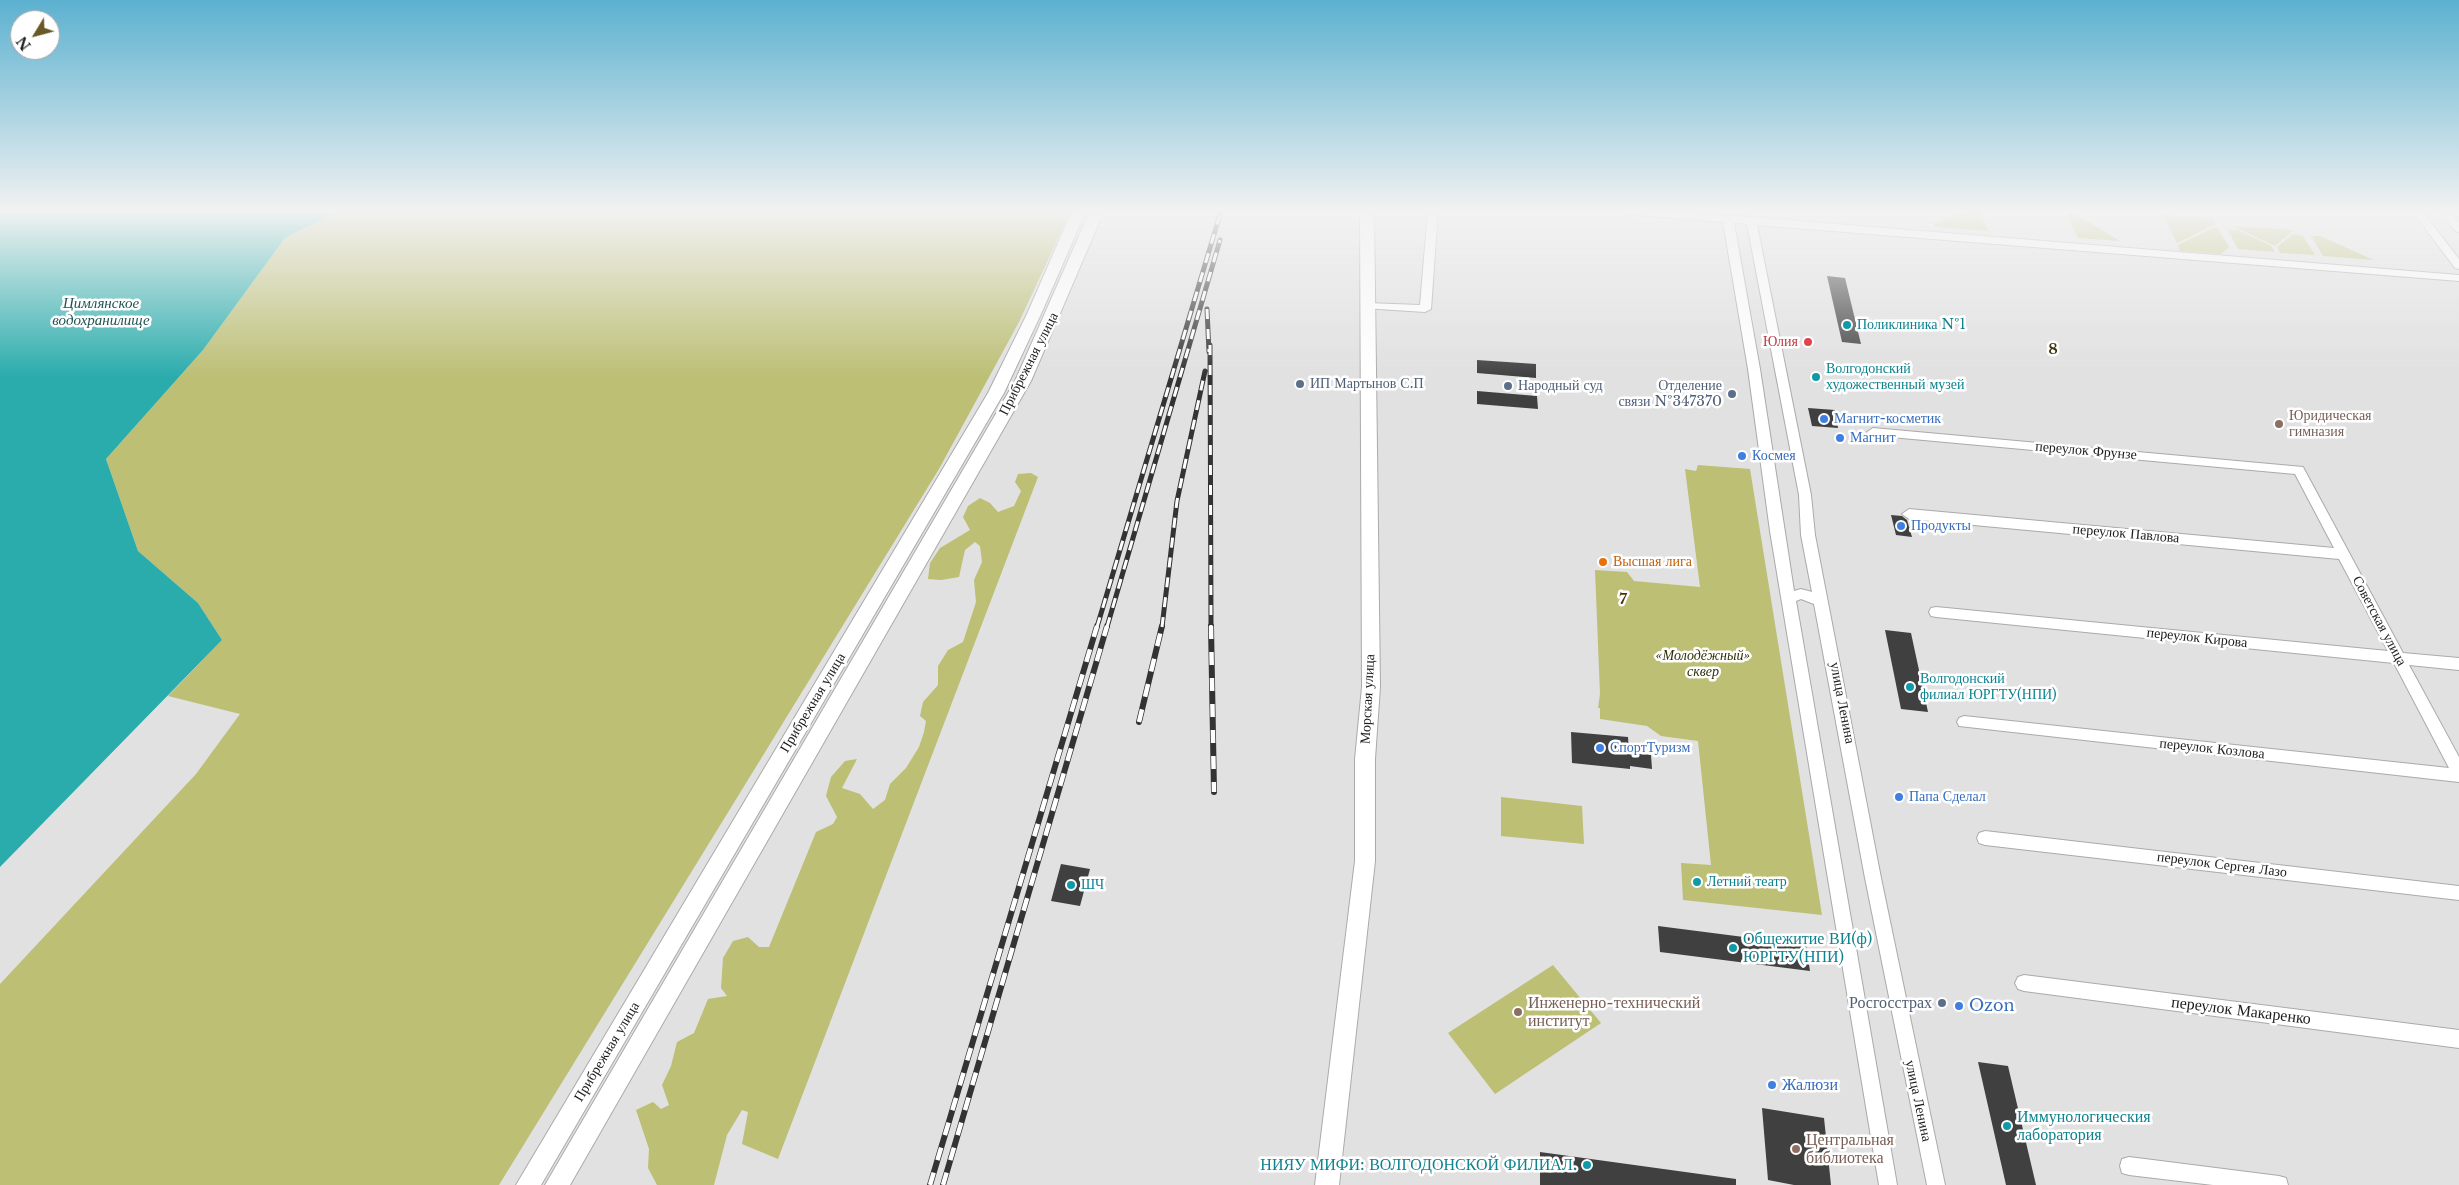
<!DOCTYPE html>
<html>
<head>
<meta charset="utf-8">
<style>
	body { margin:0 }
	#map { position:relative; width:2459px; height:1185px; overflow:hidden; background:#e1e1e2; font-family:"Libre Baskerville",serif }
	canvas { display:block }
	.north { position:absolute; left:10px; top:10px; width:50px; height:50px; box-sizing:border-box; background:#fff; border:1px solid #a4a4a5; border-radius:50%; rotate:233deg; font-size:14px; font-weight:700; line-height:20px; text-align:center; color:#1c1c1d }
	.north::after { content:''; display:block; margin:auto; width:18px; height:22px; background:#6a5926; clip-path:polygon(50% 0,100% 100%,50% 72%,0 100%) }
</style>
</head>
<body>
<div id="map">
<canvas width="2459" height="1185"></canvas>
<div class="north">N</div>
</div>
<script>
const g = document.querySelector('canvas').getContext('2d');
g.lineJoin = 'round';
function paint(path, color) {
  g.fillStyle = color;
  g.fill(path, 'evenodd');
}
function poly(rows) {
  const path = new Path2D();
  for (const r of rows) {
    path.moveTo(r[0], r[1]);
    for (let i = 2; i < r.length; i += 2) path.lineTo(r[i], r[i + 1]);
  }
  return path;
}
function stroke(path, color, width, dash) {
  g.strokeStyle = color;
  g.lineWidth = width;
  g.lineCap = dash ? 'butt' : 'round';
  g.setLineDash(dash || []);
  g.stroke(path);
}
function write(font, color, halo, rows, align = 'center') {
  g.font = font + ' "Libre Baskerville",serif';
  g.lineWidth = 5;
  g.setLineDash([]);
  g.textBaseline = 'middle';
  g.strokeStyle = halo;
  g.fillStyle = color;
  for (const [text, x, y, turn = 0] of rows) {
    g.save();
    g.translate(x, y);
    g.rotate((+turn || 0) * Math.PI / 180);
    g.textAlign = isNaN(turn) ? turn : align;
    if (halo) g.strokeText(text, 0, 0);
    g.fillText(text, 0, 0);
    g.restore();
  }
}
paint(poly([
	[339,211,1071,211,1019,322,939,469,499,1185,0,1185,0,984,196,774,240,714,168,696,222,640,198,603,138,551,106,459,203,350,285,238],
	[1967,211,1980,211,1988,231,1935,227,1933,224],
	[2066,213,2074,213,2120,241,2078,238],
	[2163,215,2213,219,2216,224,2177,243],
	[2233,226,2294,230,2275,246],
	[2213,228,2218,228,2229,247,2221,254,2180,251,2178,245],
	[2227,229,2238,230,2271,246,2275,252,2238,249],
	[2293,234,2303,236,2315,255,2280,253,2277,247],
	[2311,236,2320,236,2374,260,2323,256],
	[1698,465,1750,469,1822,915,1683,900,1681,863,1711,865,1698,741,1661,736,1647,726,1600,719,1600,708,1598,708,1600,694,1595,570,1627,572,1634,581,1700,587,1685,469,1696,471],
	[1031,473,1038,477,778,1159,742,1144,748,1112,742,1110,727,1135,714,1185,657,1185,648,1168,649,1149,636,1110,653,1102,661,1109,669,1105,662,1085,671,1066,677,1042,694,1033,708,999,727,996,721,988,723,958,733,941,748,937,759,947,769,947,816,832,833,824,837,817,826,796,831,777,845,761,857,759,842,788,860,794,873,809,885,800,890,784,906,768,919,747,924,732,926,721,920,716,923,702,938,685,938,666,948,650,963,642,976,602,974,580,982,562,980,546,975,542,965,550,959,577,941,580,928,579,930,563,940,548,970,530,963,517,968,506,980,498,990,503,998,512,1014,506,1021,491,1015,482,1018,474],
	[1501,797,1582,806,1584,844,1501,836],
	[1553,965,1601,1023,1495,1094,1448,1033]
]), '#bcbf74');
paint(poly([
	[0,211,339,211,285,238,203,350,106,459,138,551,198,603,222,640,0,867]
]), '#2aacac');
paint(poly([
	[1827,276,1845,278,1861,344,1842,342],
	[1477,360,1536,364,1536,378,1477,373],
	[1477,391,1537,396,1538,409,1477,404],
	[1808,408,1835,410,1838,428,1812,426],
	[1891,515,1902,516,1907,520,1912,537,1896,535],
	[1885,630,1911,633,1928,712,1901,709],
	[1571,732,1628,737,1629,752,1651,755,1652,769,1630,766,1630,769,1572,763],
	[1061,864,1090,869,1080,906,1051,901],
	[1658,926,1806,945,1810,971,1660,952],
	[1978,1062,2008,1066,2036,1185,2006,1185],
	[1762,1108,1824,1118,1831,1185,1794,1185,1768,1180],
	[1540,1152,1736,1179,1736,1185,1540,1185]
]), '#404041');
const minor = poly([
	[1428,211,1438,211,1431,309,1425,312,1363,308,1361,306,1367,303,1420,305,1428,211],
	[1618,211,1661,211,1751,217,2459,275,2459,281,1757,225,1811,495,1815,535,1881,878,1945,1185,1927,1185,1865,878,1814,604,1801,599,1796,601,1897,1185,1879,1185,1770,531,1748,369,1723,222,1623,214,1618,211],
	[1734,223,1747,224,1799,495,1801,535,1812,592,1801,589,1794,591,1760,369,1734,223],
	[2412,211,2422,211,2459,259,2459,269,2455,268,2412,211],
	[2440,211,2450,211,2459,222,2459,232,2455,231,2440,211],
	[1873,428,2303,467,2403,653,2459,658,2459,670,2409,665,2459,757,2459,782,1959,726,1957,722,1959,718,1964,716,2449,768,2394,663,1936,617,1931,616,1929,612,1931,608,1936,607,2388,651,2339,559,1909,519,1902,514,1909,509,2334,548,2295,474,1869,435,1867,432,1873,428],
	[1985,831,2459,886,2459,900,1985,845,1979,843,1977,838,1979,833,1985,831],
	[2024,975,2459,1030,2459,1048,2024,991,2018,989,2015,983,2018,977,2024,975],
	[2129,1157,2279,1176,2286,1178,2288,1185,2213,1185,2129,1175,2122,1173,2120,1166,2122,1159,2129,1157]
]);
const major = poly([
	[1072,211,1086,211,1041,314,1004,393,541,1185,516,1185,988,393,1027,314,1072,211],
	[1090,211,1104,211,1031,381,570,1185,545,1185,1015,381,1090,211],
	[1360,211,1374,211,1380,687,1375,759,1375,861,1339,1185,1315,1185,1355,861,1355,759,1362,687,1360,211]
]);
stroke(minor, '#aaaaab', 2);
stroke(major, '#aaaaab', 2);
paint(minor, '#fff');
paint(major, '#fff');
const railFar1 = poly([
	[1207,309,1209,352],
	[1210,345,1211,627],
	[1097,627,1221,211],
	[1107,627,1220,240],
	[1162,627,1177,501,1205,371]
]);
const rail = poly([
	[1211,626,1214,792],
	[1139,722,1162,626],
	[930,1185,1097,626],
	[943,1185,1107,626]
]);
stroke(railFar1, '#333334', 5);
stroke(rail, '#333334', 6);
stroke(railFar1, '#fff', 3, [10]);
stroke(rail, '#fff', 4.5, [13]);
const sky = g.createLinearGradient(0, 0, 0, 377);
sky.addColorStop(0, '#5cb1d0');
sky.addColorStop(0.56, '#f2f2f2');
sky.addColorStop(1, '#f2f2f200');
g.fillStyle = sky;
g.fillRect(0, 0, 2459, 377);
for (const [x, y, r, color] of [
	[1847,325,5,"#0f9aa8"],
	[1808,342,5,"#e0444e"],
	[1816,377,5,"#0f9aa8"],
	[1300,384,5,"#5c6f8a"],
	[1508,386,5,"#5c6f8a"],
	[1732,394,5,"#5c6f8a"],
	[1824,419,5,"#3f7fe0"],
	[2279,424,5,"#8d6e63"],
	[1840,438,5,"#3f7fe0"],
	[1742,456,5,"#3f7fe0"],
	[1901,526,5,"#3f7fe0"],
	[1603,562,5,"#e8710a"],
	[1910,687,5,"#0f9aa8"],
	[1600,748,5,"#3f7fe0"],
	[1899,797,5,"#3f7fe0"],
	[1697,882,5,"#0f9aa8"],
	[1071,885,5,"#0f9aa8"],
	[1733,948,5,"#0f9aa8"],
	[1942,1003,5,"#5c6f8a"],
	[1959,1006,5,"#3f7fe0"],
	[1518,1012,5,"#8d6e63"],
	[1772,1085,5,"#3f7fe0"],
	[2007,1126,5,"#0f9aa8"],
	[1796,1149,5,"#8d6e63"],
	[1587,1165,5,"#0f9aa8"]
]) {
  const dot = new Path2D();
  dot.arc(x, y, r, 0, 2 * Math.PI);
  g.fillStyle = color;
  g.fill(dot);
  stroke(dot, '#fff', 2);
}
write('14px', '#0d838f', '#fff', [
	["Поликлиника №1",1857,325],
	["Волгодонский",1826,369],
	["художественный музей",1826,385],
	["Волгодонский",1920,679],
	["филиал ЮРГТУ(НПИ)",1920,695],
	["Летний театр",1707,882],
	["ШЧ",1081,885]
], 'left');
write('14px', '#be3a42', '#fff', [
	["Юлия",1798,342]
], 'right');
write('14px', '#1c1c1d', '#fff', [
	["Прибрежная улица",1029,364,-63],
	["переулок Фрунзе",2086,451,5],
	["переулок Павлова",2126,534,5],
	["Советская улица",2379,621,62],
	["переулок Кирова",2197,638,6],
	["Морская улица",1368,699,-87],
	["Прибрежная улица",813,703,-59],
	["улица Ленина",1842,703,79],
	["переулок Козлова",2212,749,6],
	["переулок Сергея Лазо",2222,865,7],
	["Прибрежная улица",607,1052,-59],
	["улица Ленина",1918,1101,78]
]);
write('14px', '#4e5e75', '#fff', [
	["ИП Мартынов С.П",1310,384],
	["Народный суд",1518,386],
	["Отделение",1722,386,"right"],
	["связи №347370",1722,402,"right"]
], 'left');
write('14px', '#785e54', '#fff', [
	["Юридическая",2289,416],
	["гимназия",2289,432]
], 'left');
write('14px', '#366cbe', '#fff', [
	["Магнит-косметик",1834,419],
	["Магнит",1850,438],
	["Космея",1752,456],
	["Продукты",1911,526],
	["СпортТуризм",1610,748],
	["Папа Сделал",1909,797]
], 'left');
write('14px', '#c56008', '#fff', [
	["Высшая лига",1613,562]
], 'left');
write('italic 14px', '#2d2e08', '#fff', [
	["«Молодёжный»",1703,656],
	["сквер",1703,672]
]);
write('italic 15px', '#1f5353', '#fff', [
	["Цимлянское",101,304],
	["водохранилище",101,321]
]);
write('bold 15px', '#42350b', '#fff', [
	["8",2053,350],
	["7",1623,600]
]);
write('16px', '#0d838f', '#fff', [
	["Общежитие ВИ(ф)",1743,939],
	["ЮРГТУ(НПИ)",1743,957],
	["Иммунологическия",2017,1117],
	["лаборатория",2017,1135],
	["НИЯУ МИФИ: ВОЛГОДОНСКОЙ ФИЛИАЛ.",1577,1165,"right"]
], 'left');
write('16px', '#785e54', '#fff', [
	["Инженерно-технический",1528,1003],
	["институт",1528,1021],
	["Центральная",1806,1140],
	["библиотека",1806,1158]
], 'left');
write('16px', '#4e5e75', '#fff', [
	["Росгосстрах",1932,1003]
], 'right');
write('16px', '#366cbe', '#fff', [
	["Ozon",1969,1006],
	["Жалюзи",1782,1085]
], 'left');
write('16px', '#1c1c1d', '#fff', [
	["переулок Макаренко",2241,1011,7]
]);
</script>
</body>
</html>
